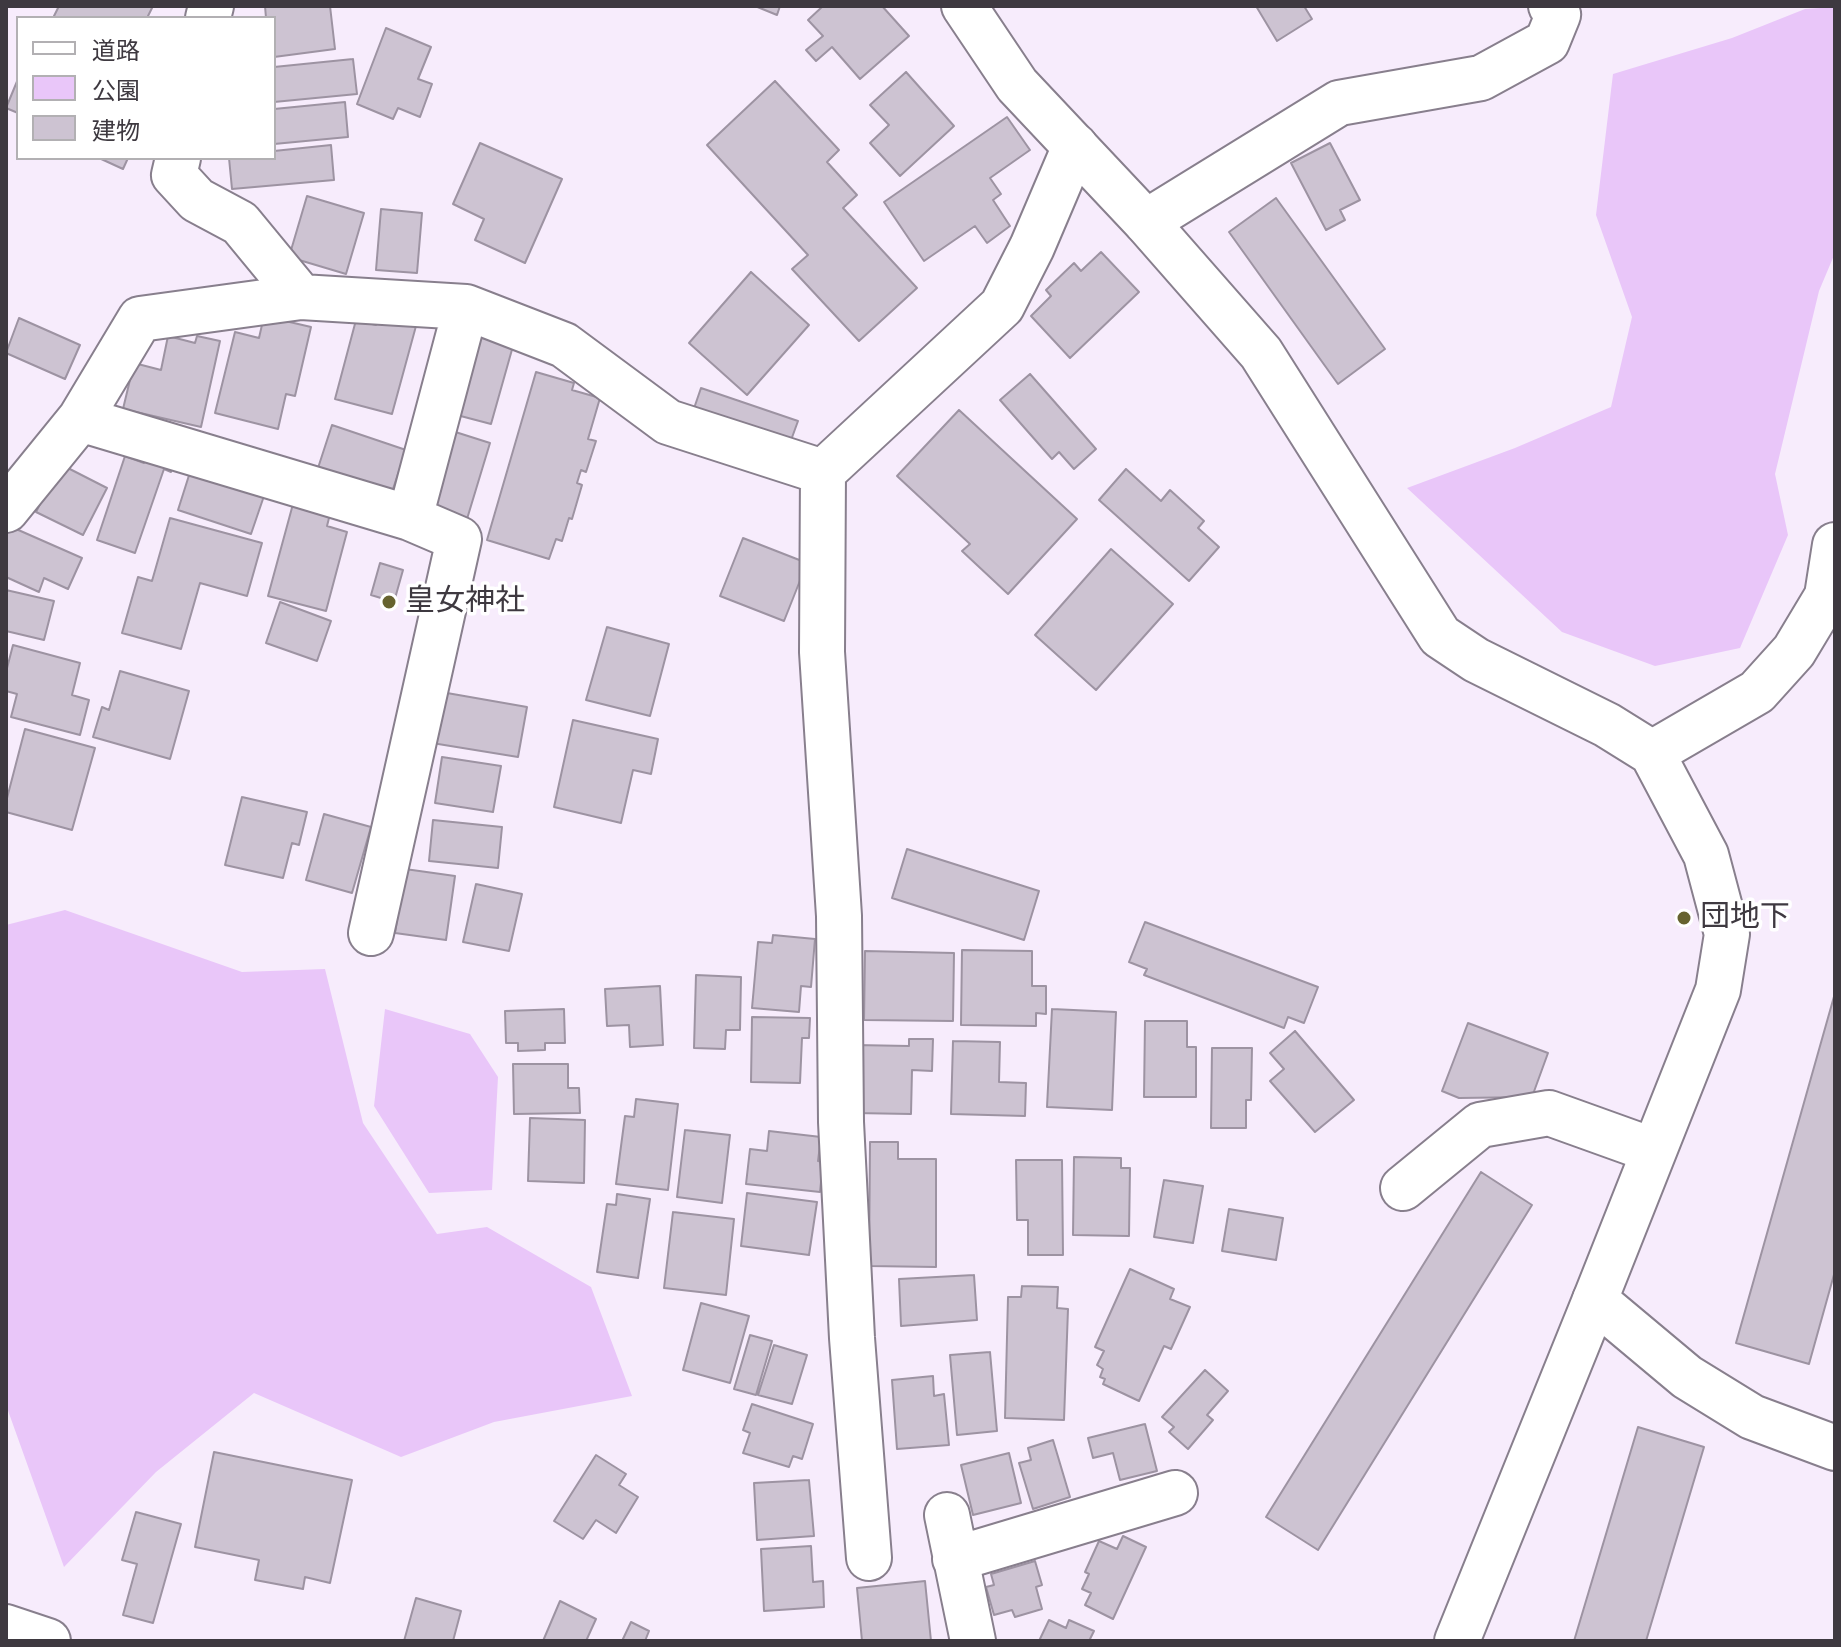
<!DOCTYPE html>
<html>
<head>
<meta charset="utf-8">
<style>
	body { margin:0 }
	#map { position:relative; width:1841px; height:1647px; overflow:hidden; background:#f7ecfc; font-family:"Sofia Sans Condensed","Noto Sans JP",sans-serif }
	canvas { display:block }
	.frame { position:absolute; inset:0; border:8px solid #3e3940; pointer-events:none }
	.legend { position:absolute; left:16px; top:16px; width:260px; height:144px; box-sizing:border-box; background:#fff; border:2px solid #b2b0b3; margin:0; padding:10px 14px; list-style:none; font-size:24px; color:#3e3940 }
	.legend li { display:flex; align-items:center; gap:16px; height:40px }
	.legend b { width:40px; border:2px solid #b2b0b3 }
</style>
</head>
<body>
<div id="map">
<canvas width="1841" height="1647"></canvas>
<div class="frame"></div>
<ul class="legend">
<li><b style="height:10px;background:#fff"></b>道路</li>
<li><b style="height:22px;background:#e9c6f9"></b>公園</li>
<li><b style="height:22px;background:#cdc3d2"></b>建物</li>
</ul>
</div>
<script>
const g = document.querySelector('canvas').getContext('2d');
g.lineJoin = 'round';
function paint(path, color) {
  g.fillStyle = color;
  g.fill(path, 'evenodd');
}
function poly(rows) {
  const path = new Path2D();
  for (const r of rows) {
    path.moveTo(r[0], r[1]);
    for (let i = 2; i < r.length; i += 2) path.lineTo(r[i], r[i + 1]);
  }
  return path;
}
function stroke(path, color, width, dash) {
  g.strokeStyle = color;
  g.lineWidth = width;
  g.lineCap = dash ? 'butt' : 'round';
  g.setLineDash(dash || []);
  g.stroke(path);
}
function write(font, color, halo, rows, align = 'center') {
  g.font = font + ' "Sofia Sans Condensed","Noto Sans JP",sans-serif';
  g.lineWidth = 7;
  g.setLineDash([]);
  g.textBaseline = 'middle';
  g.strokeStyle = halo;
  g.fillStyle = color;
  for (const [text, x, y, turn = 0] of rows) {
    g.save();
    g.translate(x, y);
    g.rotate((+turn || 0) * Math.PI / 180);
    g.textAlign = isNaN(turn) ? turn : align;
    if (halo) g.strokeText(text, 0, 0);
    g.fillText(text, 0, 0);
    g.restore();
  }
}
paint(poly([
	[1835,7,1835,253,1819,291,1775,474,1788,535,1740,648,1655,666,1562,632,1407,488,1515,448,1611,407,1632,317,1596,215,1613,74,1732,38,1805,9],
	[65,910,242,972,325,969,363,1123,437,1234,487,1227,591,1287,632,1396,494,1422,401,1457,254,1393,156,1472,64,1567,6,1405,6,925],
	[385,1009,470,1034,498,1077,492,1190,429,1193,374,1106]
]), '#e9c6f9');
const building = poly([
	[59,6,153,6,147,18,53,18,59,6],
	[265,6,330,6,335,49,274,57,274,18,266,18,265,6],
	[755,6,780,6,777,15,755,6],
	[823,6,882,6,909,36,860,79,832,47,816,61,806,50,823,36,808,20,823,6],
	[1256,6,1304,6,1312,19,1277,41,1256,6],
	[386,28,431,47,418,79,432,84,420,117,398,108,393,119,357,104,386,28],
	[353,59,357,94,274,102,274,67,353,59],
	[906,72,954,126,900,176,870,143,889,125,870,105,906,72],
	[18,79,18,113,6,108,18,79],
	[775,81,839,150,827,162,857,195,843,208,917,288,859,341,792,269,808,255,707,145,775,81],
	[345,102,348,137,274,144,274,109,345,102],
	[1007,117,1030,150,990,178,1001,194,993,200,1010,226,987,243,975,226,924,261,884,202,1007,117],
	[480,143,562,179,525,263,475,240,484,219,453,204,480,143],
	[1330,143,1360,200,1340,210,1345,220,1326,230,1291,163,1330,143],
	[331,145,334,180,232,189,229,158,274,158,274,151,331,145],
	[99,158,128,158,123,169,99,158],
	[307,196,364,213,346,274,289,257,307,196],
	[1276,198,1385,349,1338,384,1229,232,1276,198],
	[381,209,422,213,417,273,376,270,381,209],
	[1101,252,1139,292,1070,358,1031,316,1051,296,1046,290,1074,263,1081,271,1101,252],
	[751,272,809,325,747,395,689,343,751,272],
	[264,316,311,327,295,396,286,394,278,429,215,413,235,332,259,338,264,316],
	[379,316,416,326,392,414,335,399,356,320,376,325,379,316],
	[19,318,80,345,65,379,6,353,19,318],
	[168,336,195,343,197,336,220,341,201,427,123,409,134,363,161,370,168,336],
	[475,336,513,346,491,424,453,414,475,336],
	[536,372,574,383,572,390,600,398,588,439,596,441,586,472,581,470,577,483,582,485,572,519,569,518,562,541,556,539,549,559,487,540,536,372],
	[1030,374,1096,449,1074,469,1059,452,1052,459,1000,400,1030,374],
	[701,388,798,421,786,454,690,420,701,388],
	[959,410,1077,519,1008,594,962,551,970,544,897,476,959,410],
	[332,425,406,450,392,492,318,468,332,425],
	[446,429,490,443,467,519,422,506,446,429],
	[149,450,176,459,171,472,164,469,135,553,97,540,125,456,144,463,149,450],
	[60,464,107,488,83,535,36,512,60,464],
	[191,469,265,493,251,534,178,510,191,469],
	[1126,469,1161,501,1170,490,1204,521,1198,528,1219,547,1189,581,1099,500,1126,469],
	[293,504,330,514,327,526,347,532,326,611,268,596,293,504],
	[170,518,262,543,247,596,200,583,181,649,122,633,138,577,152,581,170,518],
	[7,525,82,558,68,589,44,578,39,592,6,577,7,525],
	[743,538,807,563,784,621,720,596,743,538],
	[1111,549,1173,604,1096,690,1035,635,1111,549],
	[380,563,403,570,394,602,371,595,380,563],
	[6,590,54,601,44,640,6,631,6,590],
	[280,602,331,621,317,661,266,643,280,602],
	[607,627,669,644,650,716,586,700,607,627],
	[13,645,80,663,72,695,89,700,80,735,11,717,17,694,6,691,6,672,13,645],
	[120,671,189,691,170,759,93,737,102,707,109,710,120,671],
	[447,693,527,707,518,757,432,743,435,726,440,727,447,693],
	[573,720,658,739,651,774,633,770,621,823,554,807,573,720],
	[25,729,95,748,72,830,6,812,6,802,25,729],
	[442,757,501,766,493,812,435,803,442,757],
	[242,797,307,812,299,845,292,843,283,878,225,865,242,797],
	[324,814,371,827,352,893,306,880,324,814],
	[433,820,502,827,498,868,429,861,433,820],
	[907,849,1039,891,1024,940,892,898,907,849],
	[405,869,455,876,446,940,395,933,405,869],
	[476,884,522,894,509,951,463,942,476,884],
	[1145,922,1318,987,1304,1023,1288,1017,1284,1028,1144,975,1147,969,1129,962,1145,922],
	[773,935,815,939,811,987,801,986,799,1012,752,1008,758,942,772,943,773,935],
	[962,950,1032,951,1032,986,1046,986,1046,1014,1036,1013,1036,1026,961,1025,962,950],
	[865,951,954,953,953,1021,864,1020,865,951],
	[696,975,741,977,740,1030,726,1030,725,1049,694,1048,696,975],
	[660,986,663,1045,630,1047,629,1025,607,1026,605,989,660,986],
	[1835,993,1835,1271,1809,1364,1736,1343,1835,993],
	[564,1009,565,1043,545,1043,545,1050,518,1051,518,1043,506,1043,505,1011,564,1009],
	[1052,1009,1116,1012,1112,1110,1047,1107,1052,1009],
	[752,1017,810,1018,809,1038,802,1038,800,1083,751,1082,752,1017],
	[1145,1021,1187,1021,1187,1047,1196,1047,1196,1097,1144,1097,1145,1021],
	[1468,1023,1548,1053,1532,1097,1459,1098,1442,1091,1468,1023],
	[1295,1031,1354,1100,1315,1132,1270,1081,1284,1069,1270,1053,1295,1031],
	[909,1039,933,1039,932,1071,912,1070,911,1114,854,1113,855,1045,909,1046,909,1039],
	[953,1041,1000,1042,999,1082,1026,1083,1025,1116,951,1114,953,1041],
	[1212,1048,1252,1048,1251,1100,1246,1100,1246,1128,1211,1128,1212,1048],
	[513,1064,568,1064,568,1088,579,1088,580,1113,514,1114,513,1064],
	[636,1099,678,1104,668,1190,616,1184,625,1116,634,1117,636,1099],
	[530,1118,585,1120,584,1183,528,1181,530,1118],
	[685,1130,730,1135,722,1203,677,1197,685,1130],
	[769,1131,821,1137,818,1161,823,1162,820,1192,746,1184,750,1149,767,1151,769,1131],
	[870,1142,898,1142,898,1159,936,1159,936,1267,869,1266,870,1142],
	[1074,1157,1121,1158,1121,1168,1130,1168,1129,1236,1073,1235,1074,1157],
	[1016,1160,1062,1160,1063,1255,1028,1255,1028,1220,1017,1220,1016,1160],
	[1481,1172,1532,1205,1318,1550,1266,1517,1481,1172],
	[1164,1180,1203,1186,1193,1243,1154,1237,1164,1180],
	[747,1193,817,1202,809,1255,741,1246,747,1193],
	[617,1194,650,1199,638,1278,597,1272,607,1204,616,1205,617,1194],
	[1229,1209,1283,1218,1276,1260,1222,1251,1229,1209],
	[673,1212,734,1219,726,1295,664,1288,673,1212],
	[1130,1269,1174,1289,1170,1299,1190,1307,1171,1349,1164,1346,1139,1401,1103,1384,1105,1379,1100,1377,1103,1369,1097,1365,1104,1351,1095,1347,1130,1269],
	[974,1275,977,1320,901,1326,899,1279,974,1275],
	[1022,1286,1058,1287,1057,1308,1068,1309,1064,1420,1005,1418,1008,1297,1021,1297,1022,1286],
	[701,1303,749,1316,730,1383,683,1370,701,1303],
	[750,1335,772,1341,756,1395,734,1389,750,1335],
	[774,1345,807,1355,792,1404,758,1395,774,1345],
	[990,1352,997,1431,957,1435,950,1355,990,1352],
	[1205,1370,1228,1391,1207,1415,1213,1420,1188,1449,1169,1432,1174,1427,1162,1417,1205,1370],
	[933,1376,934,1396,944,1394,949,1445,897,1449,892,1380,933,1376],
	[752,1404,813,1424,802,1459,793,1456,789,1467,743,1453,750,1433,743,1430,752,1404],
	[1145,1424,1157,1471,1120,1480,1113,1453,1093,1458,1088,1438,1145,1424],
	[1638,1427,1704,1447,1646,1641,1574,1641,1638,1427],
	[1053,1440,1070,1497,1033,1509,1019,1463,1031,1460,1028,1448,1053,1440],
	[214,1452,352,1480,330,1583,305,1577,303,1589,255,1580,259,1560,195,1547,214,1452],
	[1009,1453,1021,1503,973,1515,961,1465,1009,1453],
	[596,1455,626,1474,619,1485,638,1497,616,1533,596,1520,583,1539,554,1521,596,1455],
	[809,1480,814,1536,757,1540,754,1483,809,1480],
	[136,1512,181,1524,153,1623,123,1615,137,1564,122,1560,136,1512],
	[1123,1536,1146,1547,1113,1619,1085,1605,1091,1593,1082,1589,1089,1574,1085,1572,1099,1541,1117,1549,1123,1536],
	[811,1546,813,1582,823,1581,824,1607,764,1611,761,1549,811,1546],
	[1035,1561,1042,1585,1036,1587,1042,1609,1015,1617,1012,1610,994,1615,986,1587,994,1585,991,1574,1035,1561],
	[925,1581,931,1641,862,1641,857,1588,925,1581],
	[416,1598,461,1611,453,1641,404,1641,416,1598],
	[560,1601,596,1619,586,1641,543,1641,560,1601],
	[1049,1620,1066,1628,1069,1620,1094,1631,1089,1641,1039,1641,1049,1620],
	[631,1622,649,1631,645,1641,622,1641,631,1622]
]);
paint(building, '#cdc3d2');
stroke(building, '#9d93a2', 2);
const minor = poly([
	[208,18,211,6],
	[178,158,174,175,197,200,240,223,301,297],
	[1146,222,1339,103,1481,78,1547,42,1558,15,1551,6],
	[80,419,410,518,459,539,371,933],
	[823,472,822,652,839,916,841,1122,852,1338,869,1558],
	[6,510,80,419,140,319,301,297,466,307,564,345,668,422,823,472,1002,306,1032,247,1075,146],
	[410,518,466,307],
	[1403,1188,1480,1125,1549,1113,1652,1150],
	[947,1515,973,1641],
	[955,1559,1175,1493],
	[6,1627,48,1641],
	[1457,1641,1595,1300]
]);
const tertiary = poly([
	[964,6,1017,85,1146,222,1261,353,1440,636,1476,660,1607,725,1652,753,1706,855,1727,934,1718,990,1595,1300,1687,1377,1752,1417,1835,1448],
	[1652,753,1757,692,1794,651,1827,596,1835,545]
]);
stroke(minor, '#887f8d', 48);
stroke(tertiary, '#887f8d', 48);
stroke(minor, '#fff', 44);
stroke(tertiary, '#fff', 44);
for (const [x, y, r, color] of [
	[389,602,8,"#66622f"],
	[1684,918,8,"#66622f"]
]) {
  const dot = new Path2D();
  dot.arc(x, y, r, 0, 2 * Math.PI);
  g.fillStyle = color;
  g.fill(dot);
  stroke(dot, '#fff', 3);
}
write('30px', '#3e3940', '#fff', [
	["皇女神社",405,602],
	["団地下",1700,918]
], 'left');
</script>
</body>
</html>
